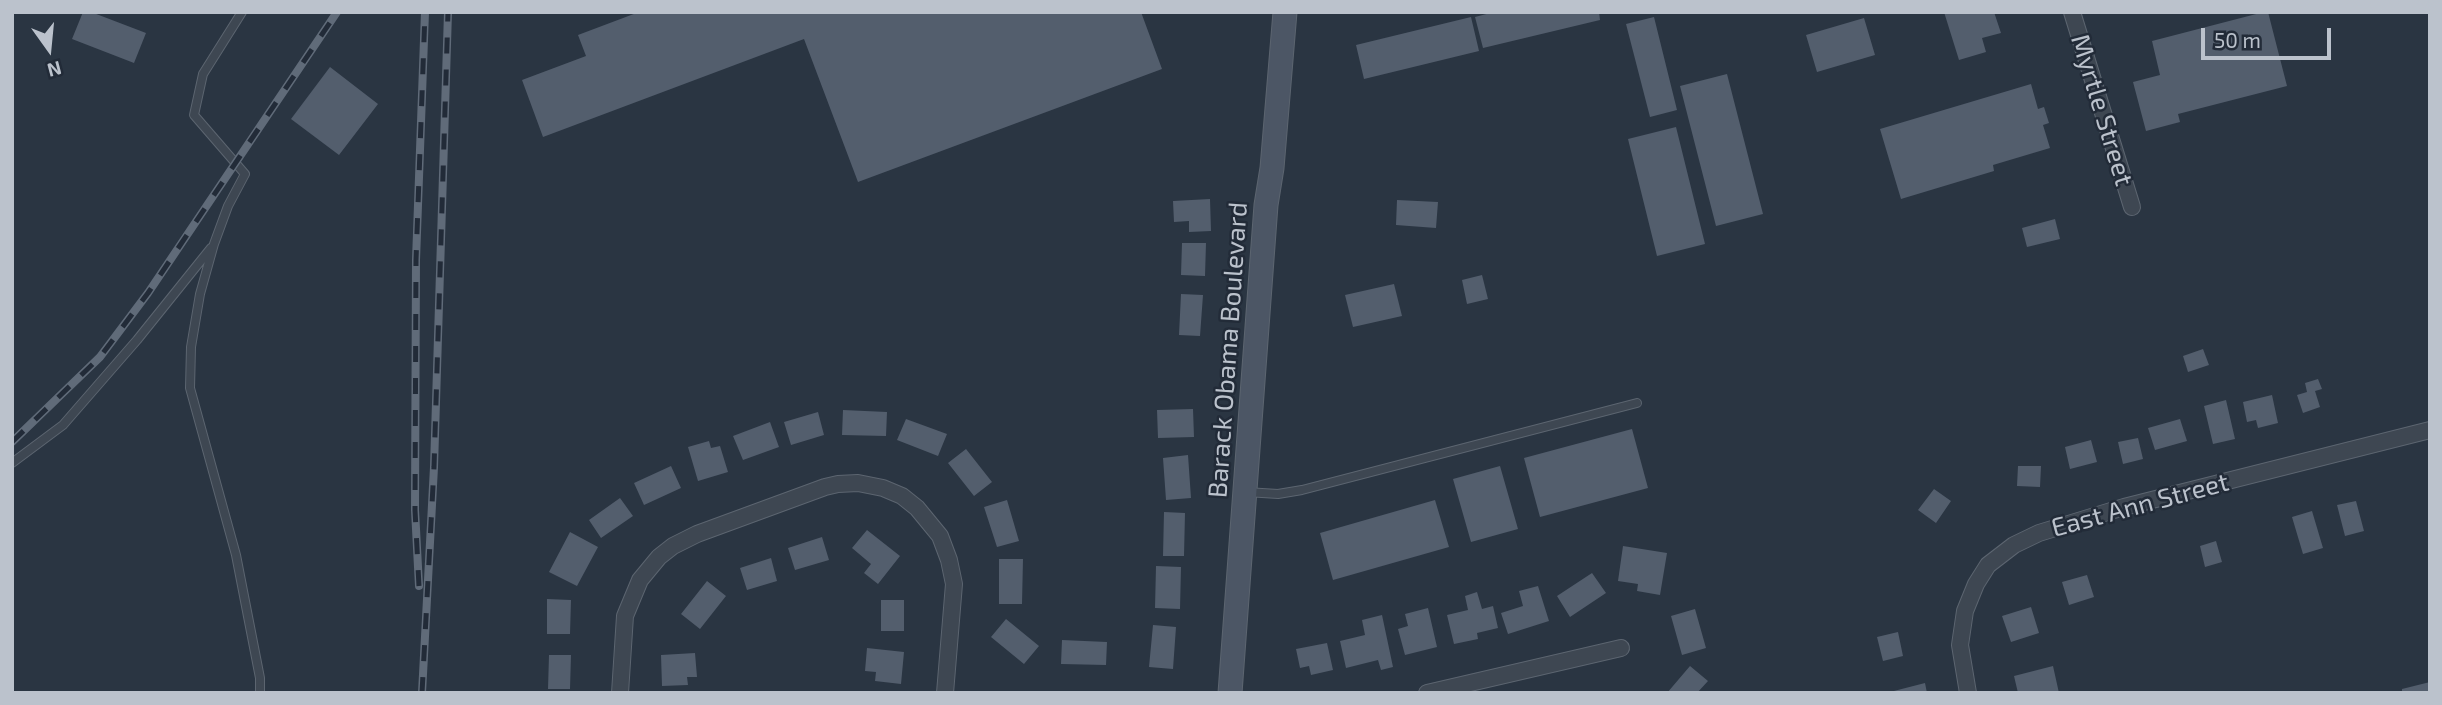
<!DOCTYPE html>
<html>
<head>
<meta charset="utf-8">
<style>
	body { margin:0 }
	#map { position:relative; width:2442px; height:705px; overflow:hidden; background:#2a3542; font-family:"Exo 2",sans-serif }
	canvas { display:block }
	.frame { position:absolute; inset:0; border:14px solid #bbc2cc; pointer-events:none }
	.north { position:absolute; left:14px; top:14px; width:70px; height:70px; -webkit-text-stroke:5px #222b38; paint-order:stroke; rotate:165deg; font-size:19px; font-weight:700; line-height:28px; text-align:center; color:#bbc2cc }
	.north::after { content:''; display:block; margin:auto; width:24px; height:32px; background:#bbc2cc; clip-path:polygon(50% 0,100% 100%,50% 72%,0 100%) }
	.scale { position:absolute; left:2201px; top:28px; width:130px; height:32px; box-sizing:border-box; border:4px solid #bbc2cc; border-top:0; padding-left:9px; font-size:21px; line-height:24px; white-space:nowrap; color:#bbc2cc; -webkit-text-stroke:5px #222b38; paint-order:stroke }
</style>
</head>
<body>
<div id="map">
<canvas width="2442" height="705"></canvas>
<div class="frame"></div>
<div class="north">N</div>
<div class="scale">50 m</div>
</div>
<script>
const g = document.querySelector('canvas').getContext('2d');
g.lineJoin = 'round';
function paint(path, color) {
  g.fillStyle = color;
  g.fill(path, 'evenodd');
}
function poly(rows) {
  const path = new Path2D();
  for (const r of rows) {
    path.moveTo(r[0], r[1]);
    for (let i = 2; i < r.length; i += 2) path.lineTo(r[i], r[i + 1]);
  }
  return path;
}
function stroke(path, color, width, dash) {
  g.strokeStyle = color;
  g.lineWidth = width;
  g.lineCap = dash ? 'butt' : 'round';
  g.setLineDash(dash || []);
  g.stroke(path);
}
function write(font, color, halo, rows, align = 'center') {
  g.font = font + ' "Exo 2",sans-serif';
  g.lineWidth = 5;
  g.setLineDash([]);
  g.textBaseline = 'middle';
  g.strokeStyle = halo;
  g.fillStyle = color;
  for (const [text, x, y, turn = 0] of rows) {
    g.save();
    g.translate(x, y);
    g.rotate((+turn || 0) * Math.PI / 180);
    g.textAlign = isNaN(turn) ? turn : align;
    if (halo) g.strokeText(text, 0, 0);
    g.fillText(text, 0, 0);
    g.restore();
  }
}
paint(poly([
	[83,12,91,12,146,33,134,63,72,39],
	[639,12,1141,12,1162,69,858,182,804,39,543,137,522,80,586,56,578,35],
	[1494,12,1599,12,1600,20,1483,48,1475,17],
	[1944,12,1994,12,2001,33,1982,38,1986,52,1959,60],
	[2264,12,2268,12,2287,86,2178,114,2180,122,2146,131,2133,82,2160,75,2152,41],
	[1471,17,1479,51,1364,79,1356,45],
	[1654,17,1677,110,1650,117,1626,24],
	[1864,18,1875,55,1817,72,1806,35],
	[330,67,378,104,339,155,291,119],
	[1727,74,1763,214,1716,226,1680,86],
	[2031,84,2038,109,2044,107,2049,123,2043,125,2050,148,1993,165,1994,171,1901,199,1880,129],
	[1676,127,1705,244,1657,256,1628,139],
	[1210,199,1211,231,1189,232,1189,221,1174,222,1173,201],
	[1397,200,1438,202,1436,228,1396,225],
	[2055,219,2060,239,2027,247,2022,228],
	[1182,243,1206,243,1205,276,1181,275],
	[1482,275,1488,299,1467,304,1462,280],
	[1394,284,1402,316,1353,327,1345,295],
	[1181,294,1203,295,1200,336,1179,335],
	[2203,349,2209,365,2188,372,2183,356],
	[2318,379,2322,389,2315,391,2320,407,2303,413,2297,395,2307,392,2305,383],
	[2272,395,2278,423,2258,428,2256,420,2247,422,2243,402],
	[2226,400,2235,439,2213,444,2204,406],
	[1193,409,1194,437,1158,438,1157,410],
	[843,410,887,412,886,436,842,435],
	[818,412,824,435,791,445,784,422],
	[906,419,947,434,938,456,897,440],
	[2180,419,2187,441,2155,450,2148,428],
	[770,422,779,447,743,460,733,436],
	[1632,429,1648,488,1540,517,1524,458],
	[2138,438,2143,459,2123,464,2118,442],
	[2091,440,2097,462,2070,469,2065,447],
	[709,441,711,448,720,446,728,472,698,481,688,447],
	[966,449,992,482,974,496,948,463],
	[1188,455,1191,498,1166,500,1163,458],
	[671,466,681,488,644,505,634,483],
	[1500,466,1518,529,1471,542,1453,479],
	[2018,466,2041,466,2040,487,2017,486],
	[1934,489,1951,501,1936,523,1918,510],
	[620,498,633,516,601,538,589,520],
	[1007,500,1019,541,997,547,984,507],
	[1435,500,1449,547,1333,580,1320,533],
	[2356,501,2364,531,2345,536,2337,505],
	[2312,511,2323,548,2303,554,2292,517],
	[1164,512,1185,513,1184,556,1163,556],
	[867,530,900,556,878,584,864,573,871,564,852,548],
	[570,532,598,547,577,586,549,572],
	[822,537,829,560,795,570,788,548],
	[2216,541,2222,562,2205,567,2200,546],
	[1623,546,1667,553,1660,595,1637,591,1638,584,1618,581],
	[771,558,777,581,747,590,740,568],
	[999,559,1023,559,1022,604,999,604],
	[1156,566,1181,567,1180,609,1155,608],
	[1592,573,1606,593,1570,617,1557,596],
	[2087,575,2094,597,2069,605,2062,582],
	[707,581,726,596,700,629,681,614],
	[1538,586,1549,621,1508,634,1501,613,1523,606,1519,591],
	[1477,592,1482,609,1493,606,1498,628,1477,633,1478,639,1454,644,1447,615,1468,610,1465,596],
	[547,599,571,600,570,634,547,634],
	[881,600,904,600,904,631,881,631],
	[2031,607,2039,633,2011,642,2002,616],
	[1428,608,1437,647,1405,655,1398,629,1408,626,1405,614],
	[1695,609,1706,648,1682,655,1671,616],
	[1382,615,1393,667,1381,670,1378,660,1346,668,1340,641,1365,635,1362,620],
	[1006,619,1039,646,1024,664,991,637],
	[1153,625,1176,627,1173,669,1149,667],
	[1898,632,1903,656,1883,661,1877,637],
	[1062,640,1107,642,1106,665,1061,664],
	[1327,643,1333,670,1311,675,1309,666,1300,668,1296,649],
	[867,648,904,652,901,684,875,681,876,672,865,671],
	[695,653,697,677,687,677,688,685,662,686,661,655],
	[549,655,571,655,570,689,548,689],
	[1690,666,1708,681,1697,693,1667,693],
	[2053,666,2059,693,2018,693,2014,676],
	[2430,682,2430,693,2402,693,2402,689],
	[1925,683,1927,693,1890,693,1890,692]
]), '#535e6d');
const lane = poly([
	[242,12,203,74,194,115,245,174,228,206,214,244,200,294,191,347,190,388,236,555,260,678,260,693],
	[12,463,63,425,137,340,211,248],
	[1246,492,1278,494,1302,490,1637,403]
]);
const street = poly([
	[2072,12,2132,207],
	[620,693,625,616,640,580,659,557,673,546,697,534,825,487,838,484,858,483,883,488,902,496,917,508,940,536,949,560,954,584,945,693],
	[1427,693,1621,648],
	[1968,693,1960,645,1965,611,1976,584,1988,565,2014,545,2039,533,2124,507,2430,430]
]);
const secondary = poly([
	[1230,693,1266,205,1272,168,1285,12]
]);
stroke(lane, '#5c6570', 10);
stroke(street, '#5c6570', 18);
stroke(secondary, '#5c6570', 25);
stroke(lane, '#3e4752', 8);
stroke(street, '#3e4752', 16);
stroke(secondary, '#4c5665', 23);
const rail = poly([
	[12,442,100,357,148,293,337,12],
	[419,586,415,510,416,260,425,12],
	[422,693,434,467,448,12]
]);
stroke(rail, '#606b79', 8);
stroke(rail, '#222b38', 5, [16]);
write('26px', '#bbc2cc', '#222b38', [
	["Myrtle Street",2102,110,73],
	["Barack Obama Boulevard",1228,350,-86],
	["East Ann Street",2140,505,-15]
]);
</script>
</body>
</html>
